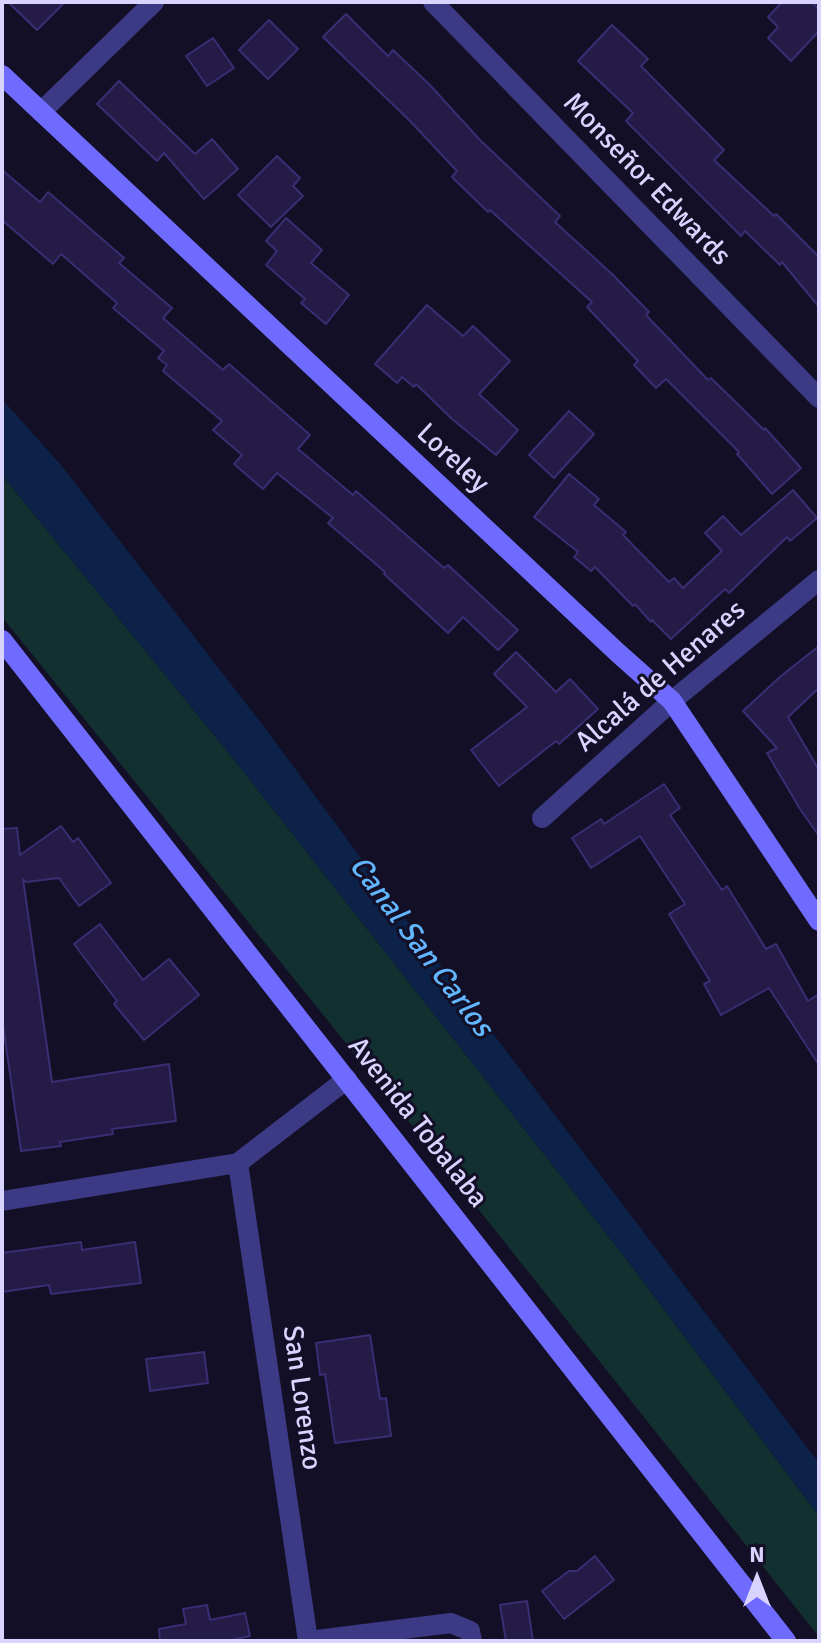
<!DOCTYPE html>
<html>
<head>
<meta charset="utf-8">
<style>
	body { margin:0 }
	#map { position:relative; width:821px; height:1643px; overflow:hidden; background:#130f26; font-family:Signika,sans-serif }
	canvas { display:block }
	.frame { position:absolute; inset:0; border:4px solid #d9d4ff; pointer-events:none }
	.north { position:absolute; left:717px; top:1539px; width:80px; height:80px; -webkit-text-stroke:6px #130f26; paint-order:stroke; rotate:0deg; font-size:22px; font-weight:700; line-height:32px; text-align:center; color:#d9d4ff }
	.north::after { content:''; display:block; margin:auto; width:28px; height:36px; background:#d9d4ff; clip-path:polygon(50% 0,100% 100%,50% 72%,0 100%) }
</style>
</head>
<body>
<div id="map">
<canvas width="821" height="1643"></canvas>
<div class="frame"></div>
<div class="north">N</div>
</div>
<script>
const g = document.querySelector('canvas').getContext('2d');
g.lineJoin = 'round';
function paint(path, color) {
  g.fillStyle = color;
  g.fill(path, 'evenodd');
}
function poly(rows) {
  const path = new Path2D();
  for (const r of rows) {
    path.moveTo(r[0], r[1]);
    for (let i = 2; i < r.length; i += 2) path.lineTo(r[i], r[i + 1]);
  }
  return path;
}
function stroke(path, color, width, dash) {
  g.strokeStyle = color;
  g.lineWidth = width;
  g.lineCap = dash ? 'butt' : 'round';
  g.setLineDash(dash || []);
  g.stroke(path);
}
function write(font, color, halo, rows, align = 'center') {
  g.font = font + ' Signika,sans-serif';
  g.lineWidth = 6;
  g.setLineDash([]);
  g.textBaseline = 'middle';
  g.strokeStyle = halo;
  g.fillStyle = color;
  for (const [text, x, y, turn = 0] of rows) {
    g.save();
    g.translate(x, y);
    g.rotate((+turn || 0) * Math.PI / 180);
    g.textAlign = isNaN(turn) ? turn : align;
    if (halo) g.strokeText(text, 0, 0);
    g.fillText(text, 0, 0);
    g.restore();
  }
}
paint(poly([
	[2,475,236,762,627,1260,819,1516,819,1637,366,1068,2,617]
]), '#12302f');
paint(poly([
	[2,399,61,465,265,728,406,919,819,1463,819,1516,627,1260,236,762,2,475]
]), '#0c2248');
const building = poly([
	[8,2,65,2,37,30,8,2],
	[782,2,811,2,819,9,819,31,791,61,768,38,778,27,768,17,782,2],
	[346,14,388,56,393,50,430,85,479,139,560,216,555,222,613,275,649,312,646,315,708,380,711,378,764,430,765,428,801,468,772,494,737,454,739,452,666,379,656,388,634,365,638,361,587,307,592,302,490,210,488,212,452,177,457,171,409,120,323,37,346,14],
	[269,20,298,49,268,79,239,50,269,20],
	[612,25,648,59,641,66,724,150,714,160,774,216,776,214,819,257,819,307,782,262,780,265,745,231,741,236,626,121,633,113,578,61,612,25],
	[213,38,234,68,207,86,186,56,213,38],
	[119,81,195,154,212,139,238,169,204,199,164,153,157,161,97,104,119,81],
	[277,156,300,178,293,186,303,196,271,227,238,195,277,156],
	[2,170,40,202,48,192,124,258,119,263,172,308,163,318,223,370,229,364,310,435,298,449,353,495,356,491,444,568,448,565,518,630,498,650,463,617,448,633,384,574,385,572,328,523,333,518,277,473,263,489,234,464,242,455,213,430,222,421,163,371,167,365,158,358,164,351,113,308,117,303,61,254,53,264,2,220,2,170],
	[286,218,322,250,311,263,349,295,326,324,301,303,305,299,266,265,277,251,266,241,286,218],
	[427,305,463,336,473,326,510,361,479,394,518,430,496,455,452,419,416,384,414,387,402,377,397,383,375,364,427,305],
	[569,411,594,434,554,478,529,455,569,411],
	[569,474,599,499,594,505,626,532,623,535,669,582,674,578,683,588,722,551,705,533,723,516,741,535,793,490,817,518,790,541,787,537,729,593,725,589,671,639,652,620,651,622,635,604,633,606,595,567,591,571,574,557,578,552,534,517,569,474],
	[819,646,819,688,788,717,819,770,819,836,800,809,767,753,777,748,743,711,781,676,819,646],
	[516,652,556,692,570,679,598,709,559,744,556,741,499,786,471,750,527,707,494,674,516,652],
	[664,784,680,808,670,815,722,890,727,886,766,949,776,944,808,1001,819,994,819,1065,769,988,721,1015,704,984,710,981,669,914,685,904,640,836,591,868,572,838,601,819,604,824,664,784],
	[61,826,73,842,78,838,111,883,79,906,59,878,26,882,23,879,52,1082,169,1064,176,1121,112,1129,113,1134,60,1142,61,1146,21,1151,2,1018,2,829,17,828,20,855,61,826],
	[100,924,143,980,169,959,199,995,144,1040,114,1004,117,1001,74,944,100,924],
	[81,1242,82,1250,135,1242,141,1283,51,1294,49,1285,2,1292,2,1253,81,1242],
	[370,1335,380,1399,386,1398,391,1436,335,1443,325,1374,320,1375,316,1343,370,1335],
	[204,1352,208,1383,150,1391,146,1359,204,1352],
	[595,1556,614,1580,564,1619,542,1591,569,1571,577,1571,595,1556],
	[527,1601,533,1641,506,1641,500,1605,527,1601],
	[207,1605,210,1620,245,1613,250,1636,226,1641,160,1641,159,1629,186,1624,183,1609,207,1605]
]);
paint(building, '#241b47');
stroke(building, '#3b2d73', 2);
stroke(poly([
	[433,2,819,398],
	[41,112,154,2],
	[542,818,672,701,819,580],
	[238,1163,308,1641],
	[2,1201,238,1163,347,1079],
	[309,1641,451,1623,470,1631,472,1641]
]), '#3d3a85', 20);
stroke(poly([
	[2,75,618,653,672,701,819,921],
	[2,640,786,1641]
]), '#6f6bff', 20);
write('28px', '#d9d4ff', '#130f26', [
	["Monseñor Edwards",646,180,46],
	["Loreley",452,459,43],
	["Alcalá de Henares",661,677,-41],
	["Avenida Tobalaba",417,1123,52],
	["San Lorenzo",301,1398,82]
]);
write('italic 30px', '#62b6ff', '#130f26', [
	["Canal San Carlos",420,947,53]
]);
</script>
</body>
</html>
